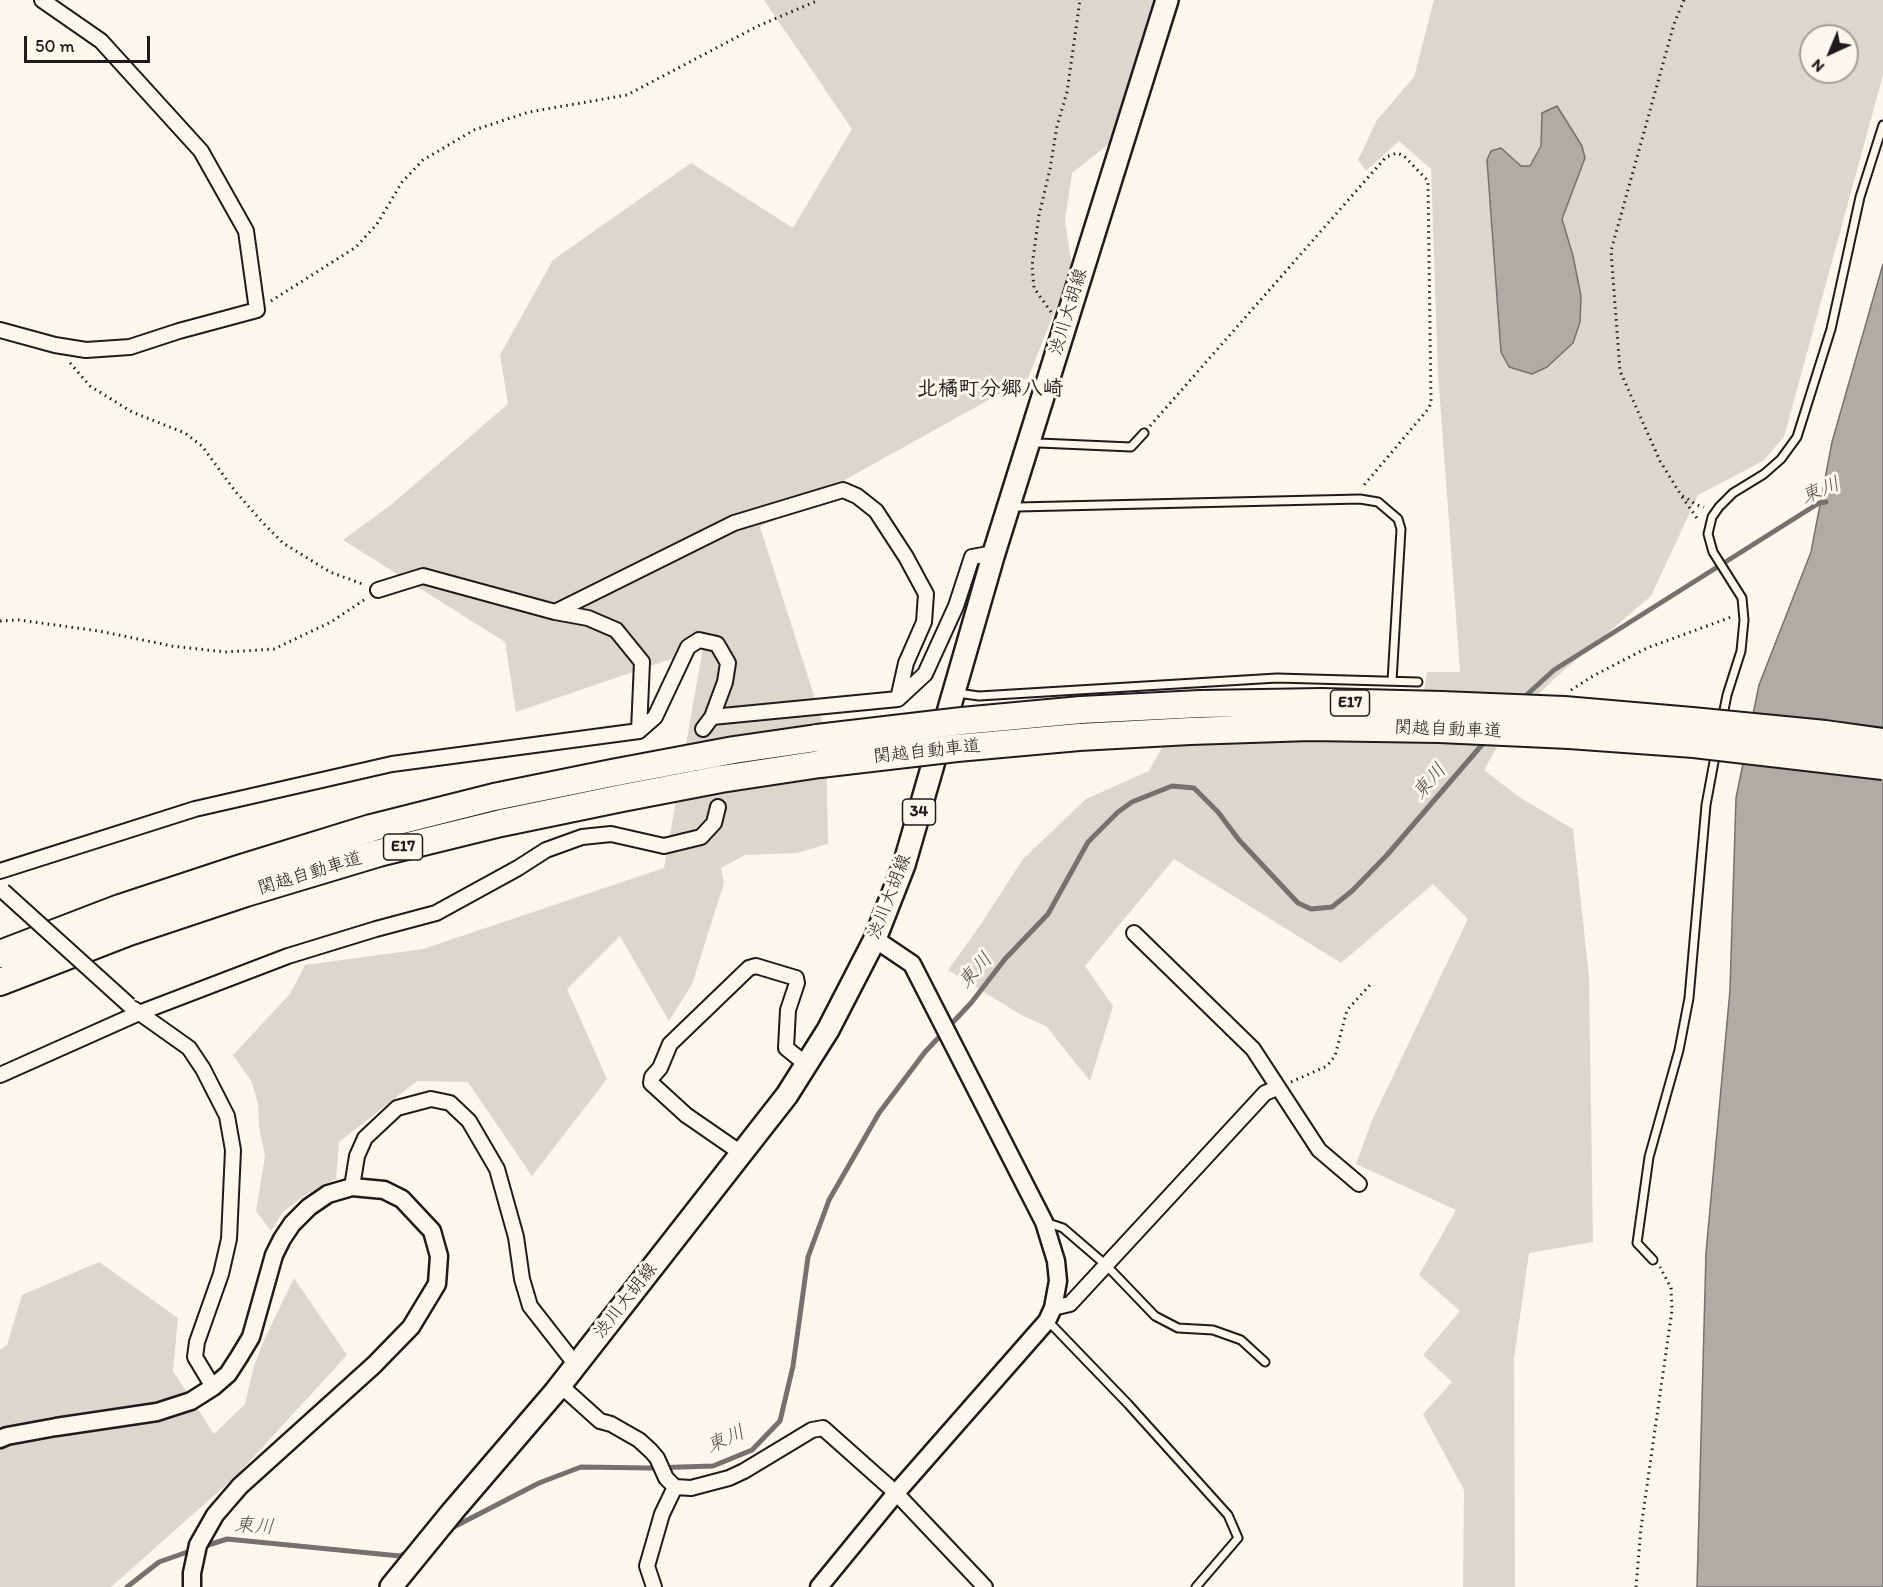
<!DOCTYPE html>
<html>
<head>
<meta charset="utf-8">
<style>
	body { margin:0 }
	#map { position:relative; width:1883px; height:1587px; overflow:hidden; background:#fbf7ec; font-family:Itim,sans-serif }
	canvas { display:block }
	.north { position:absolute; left:1799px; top:24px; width:60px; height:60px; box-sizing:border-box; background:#fbf7ec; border:2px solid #a29f99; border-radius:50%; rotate:224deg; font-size:16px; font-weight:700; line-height:24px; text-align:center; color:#1c1c1c }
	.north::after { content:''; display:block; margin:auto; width:21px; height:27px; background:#1c1c1c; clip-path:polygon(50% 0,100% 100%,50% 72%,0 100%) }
	.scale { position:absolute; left:24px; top:36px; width:126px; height:27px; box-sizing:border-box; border:3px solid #1c1c1c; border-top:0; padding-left:8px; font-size:18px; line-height:21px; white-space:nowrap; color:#1c1c1c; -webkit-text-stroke:4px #fbf7ec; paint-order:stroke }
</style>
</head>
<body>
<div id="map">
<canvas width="1883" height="1587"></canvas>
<div class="north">N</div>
<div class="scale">50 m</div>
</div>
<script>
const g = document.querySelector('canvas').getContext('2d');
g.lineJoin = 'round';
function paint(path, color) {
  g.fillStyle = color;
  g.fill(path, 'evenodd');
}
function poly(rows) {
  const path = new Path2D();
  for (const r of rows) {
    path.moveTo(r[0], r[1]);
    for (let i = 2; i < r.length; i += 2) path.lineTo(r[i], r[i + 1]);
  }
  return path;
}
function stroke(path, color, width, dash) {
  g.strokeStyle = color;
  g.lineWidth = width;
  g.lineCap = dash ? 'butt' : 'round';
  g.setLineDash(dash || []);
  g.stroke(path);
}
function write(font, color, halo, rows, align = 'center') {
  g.font = font + ' Itim,"Klee One",sans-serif';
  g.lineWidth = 6;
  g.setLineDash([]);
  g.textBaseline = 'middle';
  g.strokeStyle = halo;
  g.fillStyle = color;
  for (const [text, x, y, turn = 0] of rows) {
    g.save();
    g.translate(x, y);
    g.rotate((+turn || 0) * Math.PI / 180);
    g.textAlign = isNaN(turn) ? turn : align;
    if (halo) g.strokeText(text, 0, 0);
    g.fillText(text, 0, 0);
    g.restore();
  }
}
paint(poly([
	[764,0,1157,0,1115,139,1072,173,1065,220,1072,268,1028,378,760,527,826,733,828,844,797,853,745,855,721,868,724,883,692,984,669,1021,620,936,567,989,607,1079,532,1176,468,1082,417,1081,339,1142,336,1179,322,1185,301,1198,283,1212,271,1231,256,1211,265,1156,259,1127,258,1104,252,1082,233,1055,290,994,305,965,423,949,664,868,703,648,516,712,505,642,343,540,392,504,508,404,500,355,553,260,691,163,793,228,852,129],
	[1434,0,1883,0,1883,75,1784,437,1763,461,1698,495,1651,596,1556,677,1511,722,1484,770,1519,797,1573,829,1589,977,1593,1242,1529,1253,1514,1358,1515,1587,1463,1587,1464,1490,1423,1414,1452,1382,1423,1355,1460,1311,1419,1275,1456,1210,1356,1164,1373,1118,1468,919,1433,884,1341,963,1174,859,1085,966,1113,1006,1090,1081,1046,1026,1023,1016,948,970,981,924,1023,859,1086,799,1149,771,1165,742,1417,735,1427,672,1460,672,1438,373,1431,169,1399,141,1366,171,1358,160,1377,120,1414,77],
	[1811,36,1847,36,1847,72,1811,72],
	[99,1262,178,1318,173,1371,214,1434,245,1404,254,1366,264,1340,294,1278,347,1355,236,1476,111,1587,0,1587,0,1350,7,1345,22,1295]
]), '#dad7ce');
const water = poly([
	[1557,106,1582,146,1585,158,1562,219,1573,256,1581,296,1580,322,1573,343,1547,367,1532,374,1509,367,1501,352,1487,160,1491,151,1501,148,1521,166,1530,166,1541,146,1542,113,1557,106],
	[1883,264,1883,1587,1697,1587,1706,1253,1730,990,1736,798,1759,685,1811,552,1832,442,1883,264]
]);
paint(water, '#afaca5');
stroke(water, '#74726e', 1.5);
stroke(poly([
	[1520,701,1554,670,1819,503,1826,502],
	[448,1530,539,1483,581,1467,650,1468,713,1466,752,1450,780,1421,793,1366,808,1257,829,1200,879,1113,925,1052,971,1003,1005,959,1048,914,1088,842,1118,812,1132,802,1172,786,1194,788,1218,812,1239,840,1298,903,1311,909,1332,907,1352,891,1387,855,1487,739],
	[202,1547,227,1539,400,1556,411,1550],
	[127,1587,159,1562,193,1550]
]), '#74726e', 5);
stroke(poly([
	[703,729,718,807]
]), '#dad6cd', 14, [14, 7]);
const service = poly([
	[1033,441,1039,443,1131,447,1144,433],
	[1018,507,1360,499,1378,502,1398,519,1401,529,1392,681],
	[957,693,979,696,1277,678,1418,682],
	[1722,720,1727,695,1741,651,1744,620,1742,598,1713,552,1708,534,1712,517,1719,507,1733,493,1764,474,1781,459,1797,437,1831,329,1860,197,1883,125],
	[1045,1222,1063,1228,1106,1265,1155,1316,1178,1328,1213,1330,1241,1340,1265,1362],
	[1653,1260,1637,1243,1649,1157,1679,1050,1689,998,1706,805,1716,751],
	[1048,1321,1128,1404,1228,1515,1238,1538,1196,1587]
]);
const minor = poly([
	[0,330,55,345,86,350,130,347,179,331,257,310,246,231,201,151,101,41,42,0],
	[378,590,423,576,555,612,588,618,616,630,642,662,639,731],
	[555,612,734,523,843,490,857,496,876,511,906,557,926,594,924,622,906,663,898,699],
	[712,717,898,699,925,674,956,606,972,557,994,553],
	[0,871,195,809,392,764,639,731,655,717,688,647,699,640,717,644,728,663,725,682,712,717,703,729],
	[1134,933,1253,1049,1319,1150,1359,1184],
	[134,1009,189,1048,203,1069,227,1116,233,1150,229,1239,221,1274,197,1342,195,1357,213,1387],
	[0,1075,139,1013,288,956,376,929,436,913,518,868,546,850,582,837,611,834,664,846,701,837,714,823,718,807],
	[741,1153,686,1115,651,1083,652,1077,660,1068,670,1044,749,968,756,966,796,978,797,983,788,1010,786,1048,807,1065],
	[352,1187,357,1156,365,1138,397,1108,431,1099,450,1103,469,1121,497,1169,516,1237,522,1279,530,1306,576,1365],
	[1053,1308,1070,1304,1265,1093,1277,1088],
	[560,1385,600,1421,611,1424,639,1440,651,1451,657,1458,666,1478,675,1487,691,1488,729,1478,744,1471,812,1430,823,1428,896,1493,985,1587],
	[654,1587,647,1566,662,1514,675,1487]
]);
const tertiary = poly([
	[0,1439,7,1436,56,1427,157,1412,191,1401,213,1387,228,1374,239,1357,251,1337,274,1255,282,1239,292,1224,309,1207,328,1194,352,1187,384,1190,402,1199,432,1231,439,1256,437,1284,411,1327,374,1365,240,1486,215,1515,198,1545,192,1573,192,1587],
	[819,1587,896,1493,1047,1321,1053,1308,1058,1281,1056,1261,1044,1222,912,964,875,939]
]);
const primary = poly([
	[391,1587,453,1511,555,1392,787,1095,828,1030,875,939,904,865,994,553,1167,0]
]);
const motorway = poly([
	[0,954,120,908,238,869,371,828,494,797,612,773,734,750,817,738],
	[0,982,129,932,246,893,379,853,501,823,622,798,721,779,820,764]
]);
stroke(service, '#1c1c1c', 11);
stroke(minor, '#1c1c1c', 18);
stroke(tertiary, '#1c1c1c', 21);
stroke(primary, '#1c1c1c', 26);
stroke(motorway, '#1c1c1c', 30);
stroke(poly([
	[1684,0,1674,24,1611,251,1620,371,1660,461,1681,495,1697,505,1704,507],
	[271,301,356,247,377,224,402,182,423,160,474,130,529,112,627,95,758,26,819,0],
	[1051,312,1034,288,1032,266,1039,215,1050,169,1057,126,1067,92,1080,0],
	[70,363,90,386,132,412,185,433,202,446,235,491,264,524,283,543,330,572,365,585],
	[1150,426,1386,157,1397,153,1404,156,1428,181,1431,402,1429,408,1365,484,1363,489],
	[1682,497,1699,521],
	[0,621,19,620,99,631,172,646,225,652,274,649,331,622,367,598],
	[1571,690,1593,676,1647,648,1734,616],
	[1291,1082,1327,1066,1335,1056,1347,1010,1370,985],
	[1636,1587,1641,1528,1672,1310,1671,1288,1660,1267]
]), '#1c1c1c', 3, [1.5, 4.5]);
stroke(service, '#fbf7ec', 7);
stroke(minor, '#fbf7ec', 14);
stroke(tertiary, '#fbf7ec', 16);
stroke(primary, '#fbf7ec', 21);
stroke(motorway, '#fbf7ec', 26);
const minorBridge = poly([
	[3,891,129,1005]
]);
const motorwayBridge = poly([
	[817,738,962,721,1081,710,1200,704,1321,702,1442,705,1564,710,1692,721,1825,734,1883,742],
	[820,764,957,748,1079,737,1190,731,1310,727,1439,729,1569,735,1694,744,1883,766]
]);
stroke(minorBridge, '#1c1c1c', 18, []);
stroke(motorwayBridge, '#1c1c1c', 30, []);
stroke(minorBridge, '#fbf7ec', 14);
stroke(motorwayBridge, '#fbf7ec', 26);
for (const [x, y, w] of [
	[1350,703,39],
	[919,812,33],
	[403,847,39]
]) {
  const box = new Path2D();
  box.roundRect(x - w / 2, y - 13, w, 26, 4.5);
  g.fillStyle = '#fbf7ec';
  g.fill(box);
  stroke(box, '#1c1c1c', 1.5);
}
write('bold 16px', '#1c1c1c', null, [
	["E17",1350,703],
	["34",919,812],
	["E17",403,847]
]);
write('18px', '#1c1c1c', '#fbf7ec', [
	["渋川大胡線",1069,312,-73],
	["関越自動車道",1448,730,2],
	["関越自動車道",927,752,-6],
	["関越自動車道",310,874,-17],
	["渋川大胡線",890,897,-69],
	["渋川大胡線",626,1301,-52]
]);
write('italic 20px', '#575653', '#fbf7ec', [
	["東川",1821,491,-22],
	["東川",1430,782,-49],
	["東川",976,971,-48],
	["東川",726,1440,-24],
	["東川",254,1527,4]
]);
write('bold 21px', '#1c1c1c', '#fbf7ec', [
	["北橘町分郷八崎",990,390]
]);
</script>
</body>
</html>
